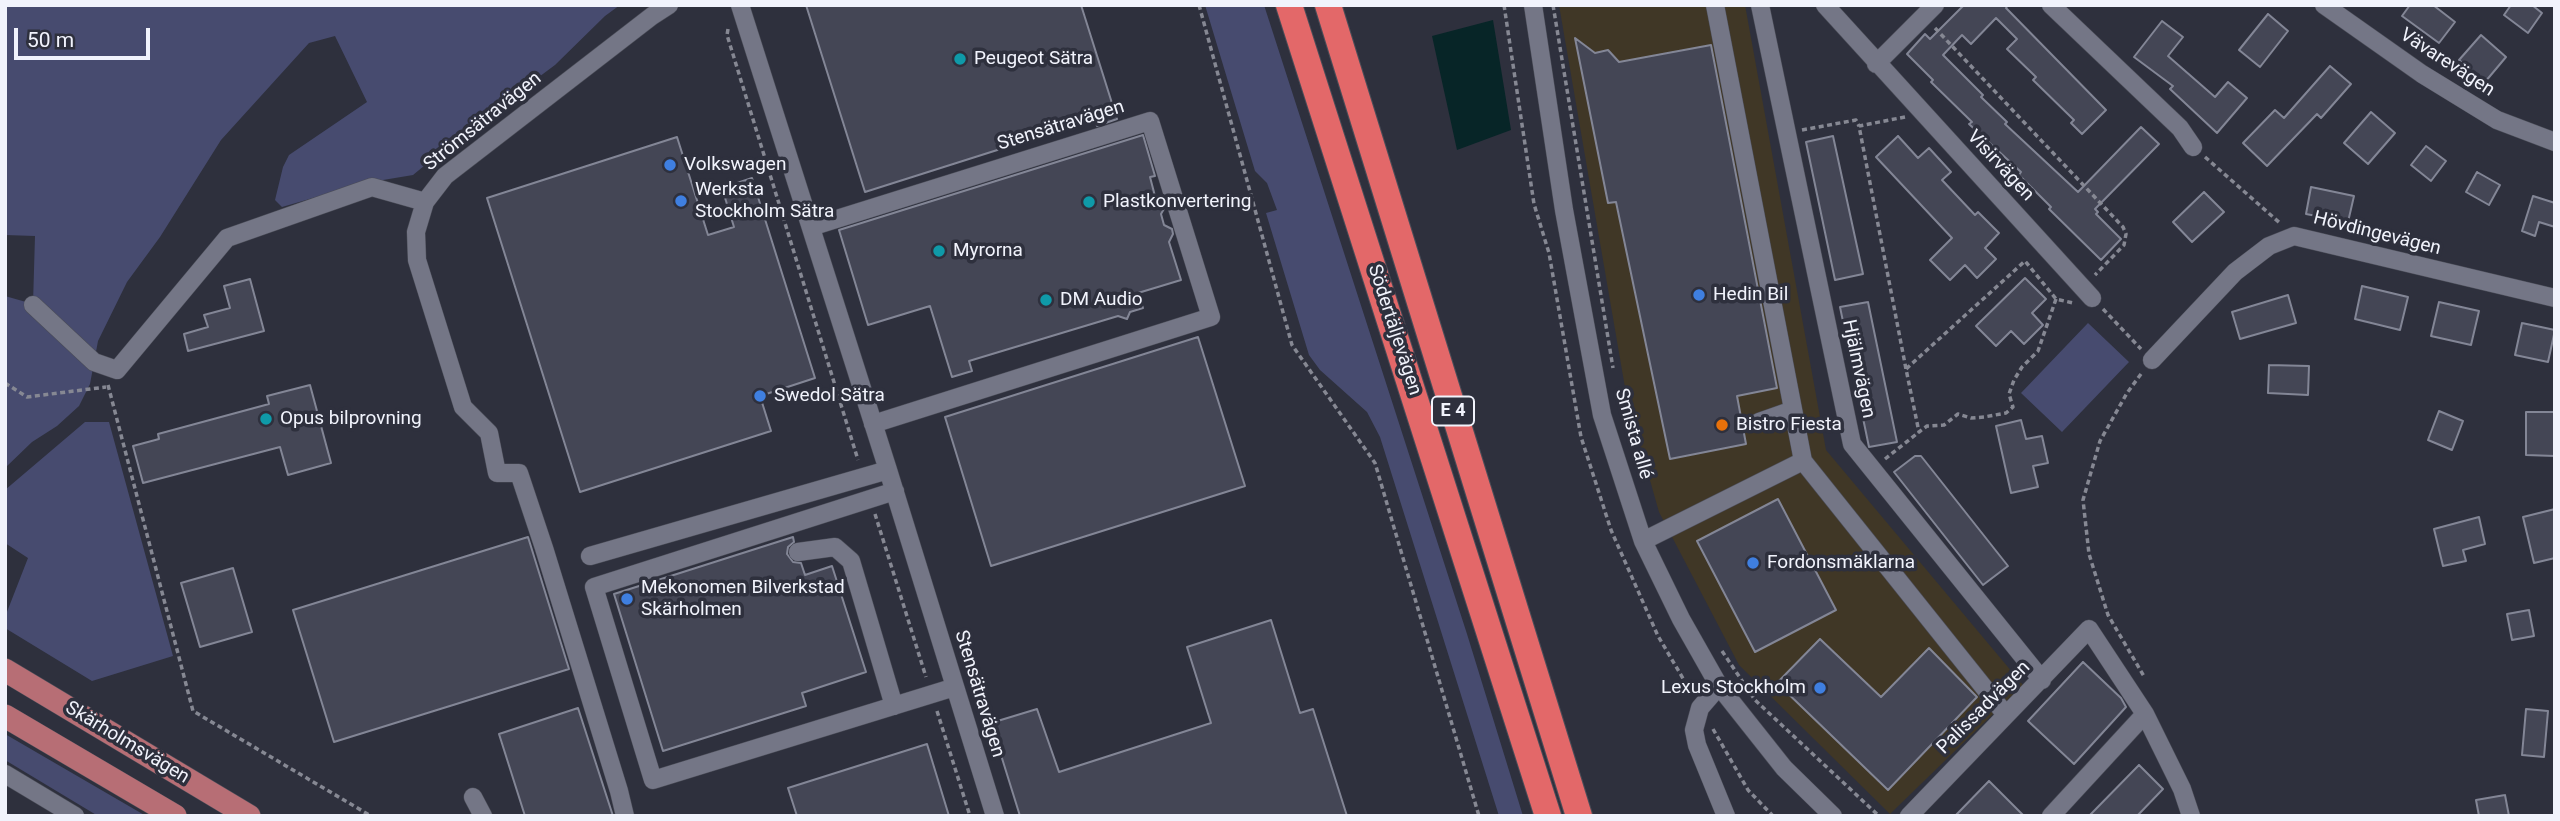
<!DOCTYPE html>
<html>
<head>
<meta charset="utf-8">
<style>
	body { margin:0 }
	#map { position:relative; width:2560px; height:821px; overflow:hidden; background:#2e303d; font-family:Roboto,sans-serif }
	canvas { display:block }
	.frame { position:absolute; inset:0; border:7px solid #f1f3fc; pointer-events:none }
	.scale { position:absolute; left:14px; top:28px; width:136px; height:32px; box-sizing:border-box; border:4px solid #f1f3fc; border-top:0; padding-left:9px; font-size:21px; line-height:24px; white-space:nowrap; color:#f1f3fc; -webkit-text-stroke:5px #2e303d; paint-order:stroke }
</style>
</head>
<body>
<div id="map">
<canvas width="2560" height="821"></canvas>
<div class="frame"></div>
<div class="scale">50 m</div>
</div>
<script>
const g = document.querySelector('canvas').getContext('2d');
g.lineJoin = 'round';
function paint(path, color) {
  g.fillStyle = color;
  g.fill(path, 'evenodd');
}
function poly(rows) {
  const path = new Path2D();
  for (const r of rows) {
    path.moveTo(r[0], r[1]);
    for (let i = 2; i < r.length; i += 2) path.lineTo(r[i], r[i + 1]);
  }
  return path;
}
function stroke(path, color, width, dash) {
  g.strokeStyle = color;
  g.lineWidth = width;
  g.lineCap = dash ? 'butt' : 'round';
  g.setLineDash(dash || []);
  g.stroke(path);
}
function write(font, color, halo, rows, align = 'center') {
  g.font = font + ' Roboto,sans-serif';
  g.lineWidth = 7;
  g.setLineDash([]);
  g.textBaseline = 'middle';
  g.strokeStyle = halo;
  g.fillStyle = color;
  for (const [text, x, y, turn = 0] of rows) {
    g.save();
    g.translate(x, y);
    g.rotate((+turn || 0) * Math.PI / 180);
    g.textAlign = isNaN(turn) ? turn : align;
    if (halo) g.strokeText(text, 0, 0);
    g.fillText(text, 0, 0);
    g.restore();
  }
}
paint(poly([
	[1559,5,1745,5,1826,450,2023,685,1890,814,1739,665,1659,512,1627,399]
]), '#403726');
paint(poly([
	[5,5,620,5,605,16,555,65,469,129,413,175,365,183,282,207,275,200,283,167,289,155,367,102,335,36,309,43,221,140,160,237,127,282,98,341,90,384,79,406,57,426,32,442,5,468,5,296,33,304,35,236,5,235],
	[1205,5,1264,5,1467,634,1523,816,1499,816,1380,437,1367,412,1320,370,1309,355,1266,213,1277,210,1267,183,1255,171],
	[2088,323,2129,362,2062,432,2021,393],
	[85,422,109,422,173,656,92,681,5,628,5,617,28,558,5,543,5,490],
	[5,734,146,816,98,816,5,760]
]), '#474b6f');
paint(poly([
	[1493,20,1511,130,1457,150,1432,36]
]), '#072527');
const building = poly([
	[806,5,1081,5,1117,119,1097,126,1095,119,865,192,806,5],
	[1964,5,2008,5,2006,8,2106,110,2082,134,2071,123,2074,120,2033,80,2036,77,2007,49,2017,39,1996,18,1971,44,1962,35,1943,55,1983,95,1981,97,2007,122,2005,124,2078,192,2141,127,2159,144,2095,209,2098,212,2096,214,2121,239,2101,260,2049,209,2051,207,2019,175,2021,172,1969,124,1972,122,1931,82,1933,80,1907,54,1925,34,1930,39,1964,5],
	[2410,5,2433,5,2455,22,2439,43,2402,16,2410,5],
	[2511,5,2532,5,2542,13,2528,33,2504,15,2511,5],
	[2268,14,2288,31,2260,67,2239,50,2268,14],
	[2162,21,2183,37,2168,56,2215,97,2228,82,2247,98,2217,133,2170,89,2173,86,2134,57,2162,21],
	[2481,35,2506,57,2485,82,2459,60,2481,35],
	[1575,38,1595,53,1608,50,1619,62,1711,45,1777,388,1737,396,1746,444,1670,459,1616,202,1608,203,1575,38],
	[2330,66,2351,84,2321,118,2317,114,2267,166,2243,143,2275,110,2284,118,2330,66],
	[2371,112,2395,133,2368,164,2344,143,2371,112],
	[1143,135,1155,176,1150,177,1156,200,1164,203,1165,207,1161,214,1164,225,1172,229,1173,234,1169,242,1181,280,1138,293,1143,308,1130,312,1127,319,1118,316,969,361,972,371,952,377,930,306,868,325,839,230,1143,135],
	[1833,136,1863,274,1835,280,1806,142,1833,136],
	[1898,136,1918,158,1929,148,1951,172,1942,180,1975,215,1978,212,1999,233,1985,248,1996,259,1977,278,1965,265,1950,280,1930,260,1952,238,1876,157,1898,136],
	[677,137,708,235,734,227,722,188,752,178,815,378,760,396,771,431,580,492,487,198,677,137],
	[2426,146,2446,161,2431,181,2411,165,2426,146],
	[2477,172,2500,185,2489,205,2466,192,2477,172],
	[2311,187,2354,196,2348,222,2306,214,2311,187],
	[2204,192,2224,212,2192,242,2173,222,2204,192],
	[2533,196,2555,203,2555,227,2539,222,2535,236,2522,231,2533,196],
	[2025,278,2046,299,2032,313,2043,325,2024,344,2011,331,1996,346,1976,326,2025,278],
	[250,279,264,331,188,351,184,334,208,327,204,315,230,308,224,286,250,279],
	[2362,286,2408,297,2400,330,2355,319,2362,286],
	[2288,295,2296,323,2240,339,2232,312,2288,295],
	[1868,302,1897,442,1869,447,1840,307,1868,302],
	[2439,302,2479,311,2471,345,2431,336,2439,302],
	[2522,323,2555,330,2548,362,2515,355,2522,323],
	[1198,337,1245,486,991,566,945,417,1198,337],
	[2269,365,2309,366,2308,395,2268,393,2269,365],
	[310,385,331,463,288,475,280,447,143,483,133,446,159,439,158,434,269,404,267,396,310,385],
	[2439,411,2463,421,2452,450,2428,440,2439,411],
	[2526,412,2555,412,2555,456,2526,455,2526,412],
	[2021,420,2026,439,2042,436,2048,463,2033,466,2038,487,2011,493,1996,426,2021,420],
	[1915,456,1921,456,2008,566,1983,585,1894,472,1915,456],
	[1778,499,1836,610,1755,652,1697,541,1778,499],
	[2555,509,2555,558,2534,563,2523,517,2555,509],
	[2479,517,2485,544,2463,550,2466,561,2443,566,2434,529,2479,517],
	[528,537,569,669,334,742,293,610,528,537],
	[793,537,794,542,788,547,787,554,793,562,801,563,805,575,832,566,866,672,802,693,806,706,663,751,614,594,793,537],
	[233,568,252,632,200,647,181,583,233,568],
	[2529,610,2534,636,2512,640,2507,614,2529,610],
	[1271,620,1300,713,1313,709,1347,816,1020,816,991,723,1037,709,1059,772,1211,723,1187,647,1271,620],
	[1820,639,1881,697,1929,648,1977,697,1888,790,1777,683,1820,639],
	[2083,662,2121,698,2126,707,2074,764,2028,721,2083,662],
	[578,708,613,816,525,816,499,734,578,708],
	[2526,709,2548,711,2544,757,2522,755,2526,709],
	[927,744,949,816,797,816,788,788,927,744],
	[2139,765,2163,789,2137,816,2089,816,2139,765],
	[1989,781,2024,816,1955,816,1989,781],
	[2505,795,2509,816,2479,816,2476,800,2505,795]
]);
paint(building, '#444655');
stroke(building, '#838696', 2);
const minor = poly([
	[740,5,888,470,995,816],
	[1533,5,1564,210,1602,415,1643,541,1681,619,1719,686,1784,768,1833,816],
	[1715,5,1803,461,2006,715],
	[1760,5,1852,444,2042,680],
	[1825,5,2092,298],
	[2051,5,2180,128,2193,147],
	[2324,5,2422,74,2497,120,2555,142],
	[1876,64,1935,5],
	[811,227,1150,121,1211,317,873,424],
	[33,305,94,362,117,370,227,238,372,187,425,202],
	[2152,360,2235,272,2269,246,2294,236,2555,298],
	[1759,422,1793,410],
	[895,491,594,587,653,780,955,687],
	[1643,541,1803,461],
	[798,552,835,547,851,561,894,706],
	[590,556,888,470],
	[1719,686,1700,708,1694,730,1697,745,1726,816],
	[5,774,75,816],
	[473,797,483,816],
	[625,816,619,791,544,548,519,473,497,473,489,433,463,407,417,260,416,232,425,202,445,176,652,16,669,5],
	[1909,816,2089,629,2145,714,2182,789,2191,816],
	[2051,816,2145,714]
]);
const major = poly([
	[5,670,249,816],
	[5,716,175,816]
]);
const highway = poly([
	[1289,5,1548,816],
	[1328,5,1579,816]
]);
stroke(minor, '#4b4d58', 19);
stroke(major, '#4b4d58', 24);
stroke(highway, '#4b4d58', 28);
stroke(poly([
	[1199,5,1292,345,1375,463,1479,816],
	[1504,5,1534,204,1549,253,1581,437,1611,530,1658,636,1691,692],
	[1553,5,1613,368],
	[1935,28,2123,227,2126,234,2124,245,2095,275],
	[728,29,727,35,858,460],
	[1905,117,1859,126,1906,369],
	[1802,130,1856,120,1859,126],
	[2205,157,2281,224],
	[2056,299,2038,351,2022,367,2014,380,2009,394,2013,407,2006,413,1984,417,1971,418,1958,414,1944,425,1927,426,1919,432,1906,369,2025,261,2056,299,2073,303],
	[2103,309,2141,349],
	[2141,374,2127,393,2100,441,2083,500,2089,554,2108,615,2145,678],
	[5,383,27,397,106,387],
	[108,385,193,711,371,816],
	[1620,403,1628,433],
	[1885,459,1919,432],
	[875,514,926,677],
	[1722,651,1755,700,1879,816],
	[937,711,970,816],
	[1713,729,1748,790,1773,816]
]), '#868893', 3.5, [5, 3.5]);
stroke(minor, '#747686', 18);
stroke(major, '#b76e75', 23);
stroke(highway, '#e36869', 26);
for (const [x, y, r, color] of [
	[960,59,7,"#0f9aa8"],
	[670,165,7,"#3f7fe0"],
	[681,201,7,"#3f7fe0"],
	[1089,202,7,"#0f9aa8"],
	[939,251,7,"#0f9aa8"],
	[1699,295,7,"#3f7fe0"],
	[1046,300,7,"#0f9aa8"],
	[760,396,7,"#3f7fe0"],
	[266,419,7,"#0f9aa8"],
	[1722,425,7,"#e8710a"],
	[1753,563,7,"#3f7fe0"],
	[627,599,7,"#3f7fe0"],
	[1820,688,7,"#3f7fe0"]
]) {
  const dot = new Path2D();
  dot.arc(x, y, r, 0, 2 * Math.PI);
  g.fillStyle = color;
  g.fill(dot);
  stroke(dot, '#2e303d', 2.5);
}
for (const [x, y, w] of [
	[1453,411,42]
]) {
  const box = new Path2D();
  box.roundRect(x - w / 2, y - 14.5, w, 29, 5);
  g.fillStyle = '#2e303d';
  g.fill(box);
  stroke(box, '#f1f3fc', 2);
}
write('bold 18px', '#f1f3fc', null, [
	["E 4",1453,411]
]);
write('19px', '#f1f3fc', '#2e303d', [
	["Peugeot Sätra",974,59],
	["Volkswagen",684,165],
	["Werksta",695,190],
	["Stockholm Sätra",695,212],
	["Plastkonvertering",1103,202],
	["Myrorna",953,251],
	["Hedin Bil",1713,295],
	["DM Audio",1060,300],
	["Swedol Sätra",774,396],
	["Opus bilprovning",280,419],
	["Bistro Fiesta",1736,425],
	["Fordonsmäklarna",1767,563],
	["Mekonomen Bilverkstad",641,588],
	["Skärholmen",641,610],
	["Lexus Stockholm",1806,688,"right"]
], 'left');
write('19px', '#f1f3fc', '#2e303d', [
	["Vävarevägen",2447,63,33],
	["Strömsätravägen",483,122,-39],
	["Stensätravägen",1061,126,-17],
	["Visirvägen",2000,166,47],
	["Hövdingevägen",2377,234,14],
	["Södertäljevägen",1394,330,72],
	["Hjälmvägen",1858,369,78],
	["Smista allé",1633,434,74],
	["Stensätravägen",979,694,73],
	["Palissadvägen",1984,708,-45],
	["Skärholmsvägen",127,743,31]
]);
</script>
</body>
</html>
